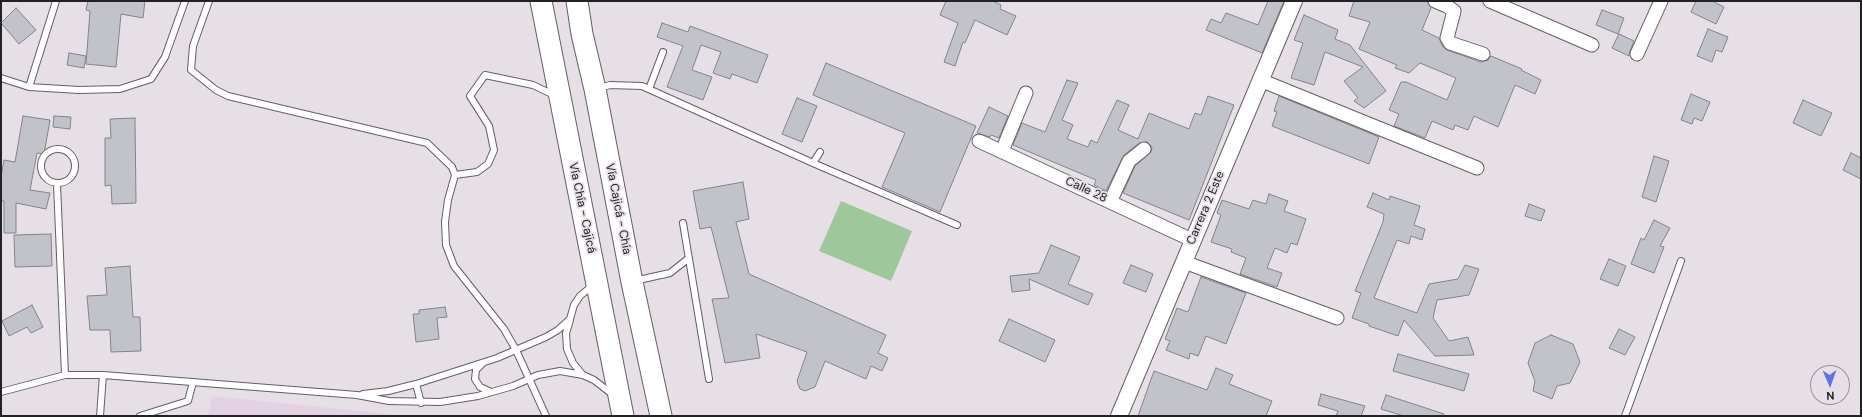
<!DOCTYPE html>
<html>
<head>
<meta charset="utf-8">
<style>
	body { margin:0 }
	#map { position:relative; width:1862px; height:417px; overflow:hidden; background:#e6dfe6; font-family:"DM Sans",sans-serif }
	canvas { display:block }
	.frame { position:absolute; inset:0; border:2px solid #242124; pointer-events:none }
	.north { position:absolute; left:1810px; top:365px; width:40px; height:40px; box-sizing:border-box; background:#e6dfe6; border:1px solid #989398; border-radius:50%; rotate:178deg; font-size:11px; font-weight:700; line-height:16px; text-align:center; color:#242124 }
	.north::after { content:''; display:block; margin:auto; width:14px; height:18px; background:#5f72e9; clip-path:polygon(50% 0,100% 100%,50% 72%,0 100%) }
</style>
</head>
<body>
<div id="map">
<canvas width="1862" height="417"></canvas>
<div class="frame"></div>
<div class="north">N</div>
</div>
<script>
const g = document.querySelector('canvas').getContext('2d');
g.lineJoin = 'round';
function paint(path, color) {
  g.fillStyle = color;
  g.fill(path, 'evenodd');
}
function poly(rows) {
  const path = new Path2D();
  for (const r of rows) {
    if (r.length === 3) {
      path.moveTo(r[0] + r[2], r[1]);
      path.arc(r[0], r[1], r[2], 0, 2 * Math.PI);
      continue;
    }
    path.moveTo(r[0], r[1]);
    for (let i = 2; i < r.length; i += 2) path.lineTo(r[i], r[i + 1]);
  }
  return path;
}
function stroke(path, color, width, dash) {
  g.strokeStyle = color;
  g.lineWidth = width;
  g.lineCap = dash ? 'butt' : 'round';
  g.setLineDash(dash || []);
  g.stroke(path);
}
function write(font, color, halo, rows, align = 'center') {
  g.font = font + ' "DM Sans",sans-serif';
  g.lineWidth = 3.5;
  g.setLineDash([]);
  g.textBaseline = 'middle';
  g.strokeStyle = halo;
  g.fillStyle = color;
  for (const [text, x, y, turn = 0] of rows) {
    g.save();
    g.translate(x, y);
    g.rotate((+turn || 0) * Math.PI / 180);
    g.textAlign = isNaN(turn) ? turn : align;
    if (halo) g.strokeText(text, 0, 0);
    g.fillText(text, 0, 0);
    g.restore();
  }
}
paint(poly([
	[212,396,407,416,208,416]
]), '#e3d2e3');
paint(poly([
	[841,201,912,231,891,281,819,251]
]), '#9ec89c');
const building = poly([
	[88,1,145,1,143,18,121,14,116,67,86,64,90,11,86,10,88,1],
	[946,1,993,1,1001,5,1000,9,1016,16,1007,35,975,20,965,43,963,42,955,66,944,62,958,23,940,15,946,1],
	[1268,1,1284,1,1262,53,1206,30,1211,19,1221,23,1226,13,1258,25,1268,1],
	[1354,1,1427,1,1431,8,1422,30,1439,38,1443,47,1447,50,1481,62,1488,60,1491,56,1522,69,1521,70,1541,80,1535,94,1515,85,1498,127,1474,116,1468,130,1455,125,1453,130,1432,121,1425,138,1394,126,1399,114,1389,110,1401,82,1406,82,1447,100,1456,78,1420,63,1409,73,1395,68,1397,65,1359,49,1370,22,1349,16,1354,1],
	[1696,1,1712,1,1724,7,1716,24,1691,12,1696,1],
	[16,8,36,30,19,44,1,23,16,8],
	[1602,10,1624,18,1618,34,1596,25,1602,10],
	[1304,15,1338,30,1335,39,1350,45,1386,91,1364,108,1354,101,1358,98,1344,81,1363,67,1325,52,1314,85,1291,78,1303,43,1294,40,1304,15],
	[662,23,688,32,690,26,768,55,757,83,732,74,730,79,713,73,721,52,701,45,692,70,712,77,703,100,667,87,683,46,657,37,662,23],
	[1708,29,1728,37,1722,52,1716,50,1712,62,1697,56,1708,29],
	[1619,34,1634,41,1630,51,1629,56,1612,48,1619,34],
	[69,53,86,56,84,68,67,65,69,53],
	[826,63,976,126,940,212,882,187,905,133,813,95,826,63],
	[1067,80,1078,83,1062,120,1073,125,1067,139,1088,147,1091,140,1097,143,1117,100,1129,105,1118,130,1138,139,1149,113,1189,129,1195,113,1201,115,1208,96,1234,105,1189,220,1123,193,1135,166,1151,152,1152,147,1147,142,1139,143,1124,155,1106,191,1094,185,1096,180,1013,145,1022,123,1045,132,1067,80],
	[1691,94,1710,102,1702,121,1694,118,1692,124,1681,120,1691,94],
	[1279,96,1379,137,1369,164,1272,126,1277,112,1274,111,1279,96],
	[797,98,817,106,802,142,782,134,797,98],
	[1803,100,1832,113,1821,136,1793,123,1803,100],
	[989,107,1008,116,999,138,991,135,990,137,977,133,989,107],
	[23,116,50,120,44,154,37,153,30,190,50,193,46,209,16,203,16,233,4,233,4,201,1,201,1,177,4,160,15,162,23,116],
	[54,116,71,117,70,129,53,127,54,116],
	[135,118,136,203,112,204,111,185,105,186,105,138,111,138,110,119,135,118],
	[1851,153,1861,158,1861,179,1843,170,1851,153],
	[1654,156,1669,161,1656,202,1642,197,1654,156],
	[743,182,749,219,736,222,749,274,886,335,878,353,888,358,882,371,871,366,866,379,825,361,815,387,805,391,800,389,797,381,807,352,756,334,760,358,725,363,712,299,729,298,711,227,700,229,693,191,743,182],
	[1373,193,1389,200,1390,196,1420,206,1414,225,1425,229,1422,240,1411,236,1409,244,1397,240,1374,298,1417,313,1429,284,1458,279,1465,265,1479,269,1469,295,1437,300,1433,318,1449,341,1468,337,1474,355,1435,356,1404,320,1398,336,1369,326,1369,324,1352,318,1361,293,1355,291,1383,222,1384,214,1367,207,1373,193],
	[1269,194,1288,201,1284,211,1306,219,1297,245,1291,243,1287,253,1275,248,1267,268,1282,273,1277,287,1240,274,1246,258,1231,252,1232,249,1211,242,1221,215,1217,213,1222,200,1249,209,1253,200,1266,204,1269,194],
	[1529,204,1545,210,1541,221,1525,216,1529,204],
	[1654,220,1670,228,1660,246,1664,247,1654,273,1631,264,1641,238,1644,240,1654,220],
	[51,234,52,266,15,267,14,235,51,234],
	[1051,245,1080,257,1068,284,1093,294,1088,305,1029,279,1030,290,1012,292,1010,276,1039,273,1051,245],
	[1609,259,1626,266,1618,286,1600,279,1609,259],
	[1131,265,1153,274,1146,292,1123,283,1131,265],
	[130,266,133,317,140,317,141,351,111,352,110,330,90,330,87,296,107,295,105,268,130,266],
	[1201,277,1246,293,1226,344,1206,336,1198,356,1190,353,1189,359,1166,350,1170,341,1165,339,1177,308,1188,312,1201,277],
	[32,305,43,327,31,333,27,327,9,336,2,321,32,305],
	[445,307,447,317,437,318,439,339,416,342,413,314,419,314,419,310,445,307],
	[1009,319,1055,340,1045,362,999,341,1009,319],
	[1619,329,1635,337,1625,355,1609,348,1619,329],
	[1551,335,1573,344,1580,362,1570,383,1557,386,1552,399,1533,391,1535,381,1528,363,1535,343,1551,335],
	[1398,354,1469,374,1464,391,1393,371,1398,354],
	[1216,368,1233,375,1229,384,1272,401,1266,416,1138,416,1154,371,1207,390,1216,368],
	[1321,394,1365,406,1361,416,1336,416,1338,411,1318,405,1321,394],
	[1386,395,1444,414,1443,416,1404,416,1381,409,1386,395]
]);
paint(building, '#c2c2cb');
stroke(building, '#84838b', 1);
const service = poly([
	[209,1,193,46,191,70,216,90,228,96,427,143,452,167,455,175,448,200,445,222,446,245,454,266,504,329,516,350,546,416],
	[1,78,29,87,79,90,120,89,151,79,165,57,185,1],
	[29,87,56,1],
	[599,88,610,85,642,86,813,163,957,225],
	[649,89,663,52],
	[58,166,17],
	[813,163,820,152],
	[455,175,477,172,488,164,494,150,489,126,470,96,485,75,533,85,556,96],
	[57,184,65,375],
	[683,223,709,379],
	[634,281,670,273,689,258],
	[570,320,566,333,567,349,573,363,582,374],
	[483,363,476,370,475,379,480,387,491,392],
	[416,384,421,403],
	[1,392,65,375,103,375,357,395,389,401,440,402,478,396,513,386,538,375,560,371,583,375,594,380,612,394],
	[363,394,388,391,416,384,497,358,546,337,558,330,570,319,574,305,580,296,593,285],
	[100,416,103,375],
	[140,416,188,401,193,382],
	[1625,416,1681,261]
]);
const minor = poly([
	[1435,1,1447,6,1454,11,1447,38,1450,43,1483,54],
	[1490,1,1592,45],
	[1637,54,1661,1],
	[1260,80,1477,168],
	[979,141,1192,240],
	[1002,151,1026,93],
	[1110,202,1129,161,1144,149],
	[1184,262,1337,318]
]);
const tertiary = poly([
	[1119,416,1294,1]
]);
const trunk = poly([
	[541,1,623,416],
	[577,1,582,34,595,89,632,282,661,416]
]);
stroke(service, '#655e64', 8);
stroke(minor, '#655e64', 15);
stroke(tertiary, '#655e64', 18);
stroke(trunk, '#655e64', 23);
stroke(service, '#fff', 6);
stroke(minor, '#fff', 13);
stroke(tertiary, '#fff', 16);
stroke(trunk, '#fff', 21);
write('12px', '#242124', '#e6dfe6', [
	["Calle 28",1086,190,25],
	["Vía Chía - Cajicá",582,208,78],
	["Carrera 2 Este",1206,208,-67],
	["Vía Cajicá - Chía",618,209,79]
]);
</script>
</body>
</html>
